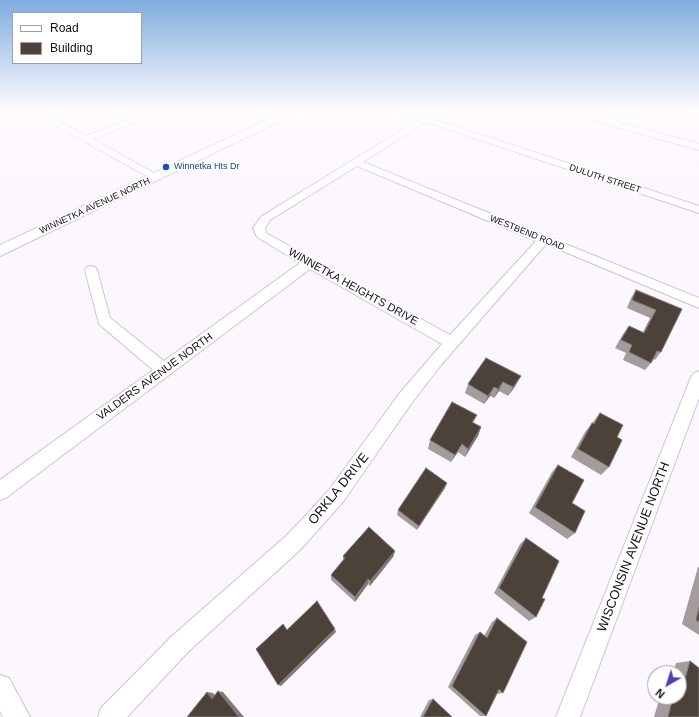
<!DOCTYPE html>
<html>
<head>
<meta charset="utf-8">
<style>
	body { margin:0 }
	#map { position:relative; width:699px; height:717px; overflow:hidden; background:#fcf7fe; font-family:Arial,sans-serif }
	canvas { display:block }
	.legend { position:absolute; left:12px; top:12px; width:130px; height:52px; box-sizing:border-box; background:#fff; border:1px solid #a09fa1; margin:0; padding:5px 7px; list-style:none; font-size:12px; color:#120f13 }
	.legend li { display:flex; align-items:center; gap:8px; height:20px }
	.legend b { width:20px; border:1px solid #a09fa1 }
	.north { position:absolute; left:647px; top:665px; width:40px; height:40px; box-sizing:border-box; background:#fff; border:1px solid #a09fa1; border-radius:50%; rotate:219deg; font-size:11px; font-weight:700; line-height:16px; text-align:center; color:#120f13 }
	.north::after { content:''; display:block; margin:auto; width:14px; height:18px; background:#533cb3; clip-path:polygon(50% 0,100% 100%,50% 72%,0 100%) }
</style>
</head>
<body>
<div id="map">
<canvas width="699" height="717"></canvas>
<ul class="legend">
<li><b style="height:5px;background:#fff"></b>Road</li>
<li><b style="height:11px;background:#4d423a"></b>Building</li>
</ul>
<div class="north">N</div>
</div>
<script>
const g = document.querySelector('canvas').getContext('2d');
g.lineJoin = 'round';
function poly(rows) {
  const path = new Path2D();
  for (const r of rows) {
    path.moveTo(r[0], r[1]);
    for (let i = 2; i < r.length; i += 2) path.lineTo(r[i], r[i + 1]);
  }
  return path;
}
function stroke(path, color, width, dash) {
  g.strokeStyle = color;
  g.lineWidth = width;
  g.lineCap = dash ? 'butt' : 'round';
  g.setLineDash(dash || []);
  g.stroke(path);
}
function paint(path, color) {
  g.fillStyle = color;
  g.fill(path, 'evenodd');
}
function write(font, color, halo, rows, align = 'center') {
  g.font = font + ' Arial,sans-serif';
  g.lineWidth = 4;
  g.setLineDash([]);
  g.textBaseline = 'middle';
  g.strokeStyle = halo;
  g.fillStyle = color;
  for (const [text, x, y, turn = 0] of rows) {
    g.save();
    g.translate(x, y);
    g.rotate((+turn || 0) * Math.PI / 180);
    g.textAlign = isNaN(turn) ? turn : align;
    if (halo) g.strokeText(text, 0, 0);
    g.fillText(text, 0, 0);
    g.restore();
  }
}
const street = poly([
	[28,110,39,110,86,136,152,110,164,110,93,139,161,177,156,180,152,179,28,110],
	[393,110,406,110,424,116,434,110,444,110,432,119,699,206,699,213,426,122,363,162,699,298,699,308,546,244,441,365,411,404,343,502,300,550,188,652,127,717,98,717,101,708,172,636,286,536,309,512,329,490,399,394,442,344,310,269,7,497,0,500,0,480,153,370,99,324,85,270,87,267,91,266,95,267,97,270,110,318,164,361,300,263,257,237,253,228,262,216,418,120,393,110],
	[357,166,536,241,450,335,266,233,265,228,270,220,357,166],
	[582,110,590,110,591,114,594,115,699,144,699,150,588,119,584,117,582,110],
	[699,371,699,398,580,717,556,717,691,377,694,373,699,371],
	[0,675,9,678,30,717,3,717,0,711,0,675]
]);
const secondary = poly([
	[288,110,303,110,0,256,0,245,288,110]
]);
stroke(street, '#cdc4d1', 2);
stroke(secondary, '#cdc4d1', 2);
paint(street, '#fff');
paint(secondary, '#fff');
paint(poly([
	[636,290,682,309,661,352,655,360,653,359,651,363,645,370,623,360,626,353,615,348,623,334,629,326,643,332,650,318,627,308,631,298],
	[486,358,516,385,508,396,499,391,494,398,490,396,484,404,465,393,468,384],
	[600,413,617,437,609,467,601,475,571,457,585,432],
	[474,423,481,427,478,436,465,457,458,452,451,462,428,449,430,440],
	[558,465,572,503,575,533,567,539,529,513,552,472],
	[445,488,417,530,397,515,398,510],
	[526,538,542,598,536,617,529,621,494,593,520,544],
	[395,551,393,557,370,586,368,584,355,602,331,580,331,575,343,560,343,556],
	[698,567,699,567,699,635,682,624],
	[497,618,503,693,497,694,486,716,480,716,448,687,475,635,480,632,484,636,492,622],
	[690,661,699,717,654,717,660,697,679,697,679,673,673,673,676,663],
	[433,699,452,717,420,717,429,700]
]), '#a49c9c');
paint(poly([
	[521,376,516,385,508,396,513,387],
	[503,382,499,391,494,398,498,389],
	[494,387,490,396,484,404,488,396],
	[477,415,473,423,472,422],
	[481,427,478,436,465,457,468,449],
	[462,444,458,452,451,462,455,455],
	[447,483,445,488,417,530,419,526],
	[395,551,393,557,370,586,370,581],
	[368,579,368,584,355,602,355,597],
	[335,629,336,632,281,686,278,685],
	[218,691,223,692,244,717,239,717],
	[207,692,213,693,218,699,212,699]
]), '#827875');
const building = poly([
	[636,290,682,309,661,352,657,351,651,363,629,352,632,345,621,340,629,326,644,333,656,310,632,300,636,290],
	[486,358,521,376,513,387,503,382,498,389,494,387,488,396,468,384,486,358],
	[452,402,477,415,472,422,481,427,468,449,462,444,455,455,430,440,452,402],
	[600,413,623,425,617,437,622,440,609,467,578,449,592,423,594,424,600,413],
	[558,465,584,480,572,503,585,511,575,533,535,507,558,465],
	[426,468,447,483,419,526,398,510,426,468],
	[369,527,395,551,370,581,368,579,355,597,331,575,345,558,343,556,369,527],
	[526,538,559,561,542,598,545,599,536,617,499,588,526,538],
	[317,601,335,629,278,685,256,649,283,624,287,630,317,601],
	[699,607,699,622,696,620,699,607],
	[497,618,527,642,503,693,499,689,486,716,452,686,480,632,487,638,497,618],
	[690,661,699,668,699,717,668,717,673,697,679,697,679,675,685,679,690,661],
	[218,691,239,717,187,717,207,692,212,699,218,691],
	[433,699,452,717,423,717,433,699]
]);
paint(building, '#4d423a');
stroke(building, '#827875', 1);
const sky = g.createLinearGradient(0, 0, 0, 211);
sky.addColorStop(0, '#7facde');
sky.addColorStop(0.52, '#fefbff');
sky.addColorStop(1, '#fefbff00');
g.fillStyle = sky;
g.fillRect(0, 0, 699, 211);
for (const [x, y, r, color] of [
	[166,167,4,"#1a4fb4"]
]) {
  const dot = new Path2D();
  dot.arc(x, y, r, 0, 2 * Math.PI);
  g.fillStyle = color;
  g.fill(dot);
  stroke(dot, '#fff', 1.5);
}
write('9px', '#164399', '#fff', [
	["Winnetka Hts Dr",174,167]
], 'left');
write('9px', '#120f13', '#fff', [
	["DULUTH STREET",605,179,18],
	["WINNETKA AVENUE NORTH",95,206,-25],
	["WESTBEND ROAD",527,233,22]
]);
write('11px', '#120f13', '#fff', [
	["WINNETKA HEIGHTS DRIVE",353,287,29],
	["VALDERS AVENUE NORTH",155,377,-36]
]);
write('13px', '#120f13', '#fff', [
	["ORKLA DRIVE",339,489,-51],
	["WISCONSIN AVENUE NORTH",634,547,-69]
]);
</script>
</body>
</html>
